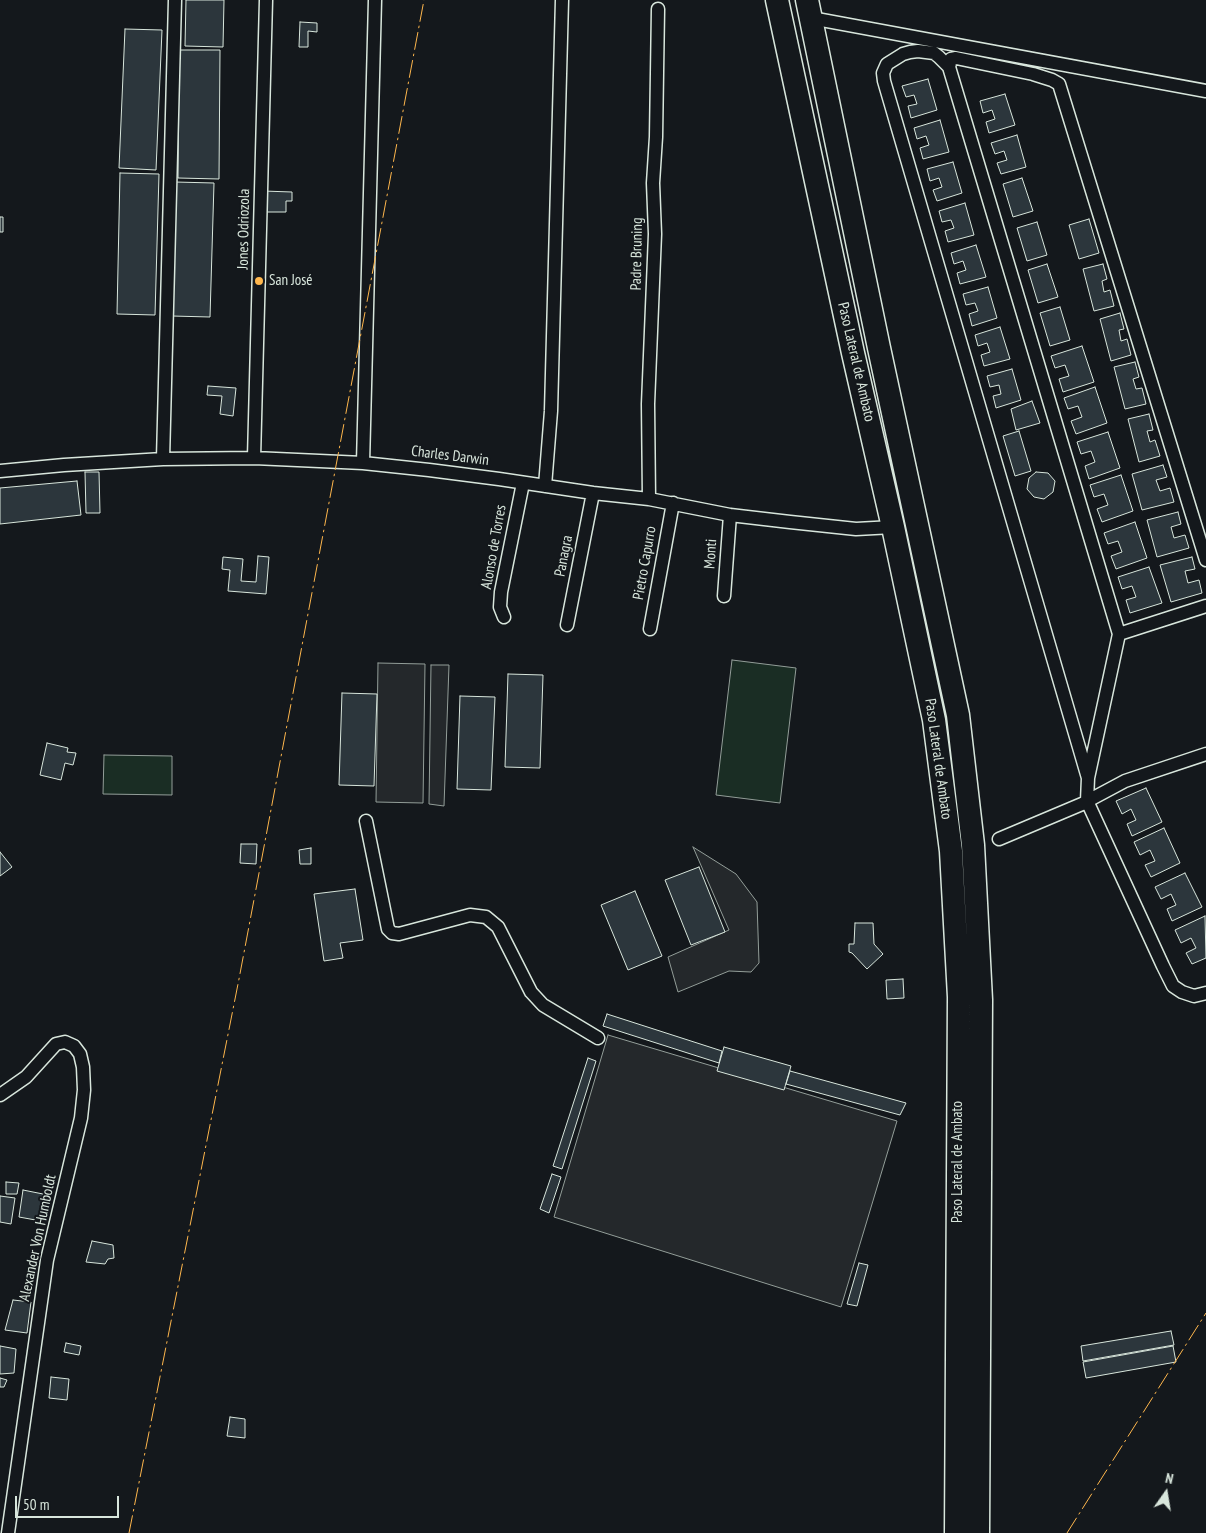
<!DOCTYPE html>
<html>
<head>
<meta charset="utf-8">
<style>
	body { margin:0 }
	#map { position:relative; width:1206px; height:1533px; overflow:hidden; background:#14181c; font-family:"PT Sans Narrow",sans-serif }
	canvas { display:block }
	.north { position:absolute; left:1141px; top:1468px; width:50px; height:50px; -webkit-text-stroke:4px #14181c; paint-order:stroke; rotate:13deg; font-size:14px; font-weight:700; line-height:20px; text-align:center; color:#d8e6dc }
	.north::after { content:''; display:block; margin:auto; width:18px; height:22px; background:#d8e6dc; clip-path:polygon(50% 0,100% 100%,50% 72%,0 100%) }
	.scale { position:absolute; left:15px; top:1496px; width:104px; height:22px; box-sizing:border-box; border:2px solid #d8e6dc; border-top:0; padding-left:6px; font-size:15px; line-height:18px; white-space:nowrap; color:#d8e6dc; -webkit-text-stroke:4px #14181c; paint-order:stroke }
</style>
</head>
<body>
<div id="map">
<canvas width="1206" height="1533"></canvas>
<div class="north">N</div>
<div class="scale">50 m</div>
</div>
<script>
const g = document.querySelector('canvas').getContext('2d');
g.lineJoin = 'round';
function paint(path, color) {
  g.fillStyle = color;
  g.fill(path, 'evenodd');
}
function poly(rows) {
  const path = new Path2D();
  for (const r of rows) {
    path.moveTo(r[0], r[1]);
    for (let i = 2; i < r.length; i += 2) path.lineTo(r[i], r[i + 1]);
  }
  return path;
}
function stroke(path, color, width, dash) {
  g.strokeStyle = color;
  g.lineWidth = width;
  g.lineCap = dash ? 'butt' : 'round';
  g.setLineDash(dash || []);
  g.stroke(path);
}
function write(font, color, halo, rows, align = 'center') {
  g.font = font + ' "PT Sans Narrow",sans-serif';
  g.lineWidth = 4;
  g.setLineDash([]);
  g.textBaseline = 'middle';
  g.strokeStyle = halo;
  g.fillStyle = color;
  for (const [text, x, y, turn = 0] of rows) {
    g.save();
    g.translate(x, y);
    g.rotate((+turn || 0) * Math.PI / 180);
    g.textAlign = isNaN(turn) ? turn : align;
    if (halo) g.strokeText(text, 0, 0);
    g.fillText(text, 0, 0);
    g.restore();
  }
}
const green = poly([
	[732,660,796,668,780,803,716,795,732,660],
	[104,755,172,756,172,795,103,794,104,755]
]);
paint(green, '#1a2d24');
stroke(green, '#939e99', 1);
const parking = poly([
	[378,663,425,664,423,803,376,802,378,663],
	[431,665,449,665,444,806,429,804,431,665],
	[693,847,736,874,757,902,759,963,751,972,729,971,678,992,668,957,729,930,693,847],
	[608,1035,897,1121,841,1307,554,1217,608,1035]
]);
paint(parking, '#24282b');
stroke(parking, '#939e99', 1);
const building = poly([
	[186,0,224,0,223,47,185,46,186,0],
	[300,22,317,23,317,32,308,31,308,47,299,47,300,22],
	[125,29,162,30,156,170,119,168,125,29],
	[179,50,220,50,219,179,178,178,179,50],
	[928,79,937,110,911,118,908,106,917,104,914,95,906,97,902,86,928,79],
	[1005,94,1015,125,989,133,986,122,995,119,992,110,983,113,980,101,1005,94],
	[940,120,949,152,923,159,920,148,929,145,926,136,917,139,914,128,940,120],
	[1017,135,1026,167,1001,174,997,163,1007,160,1004,151,995,154,991,143,1017,135],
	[953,162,962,193,937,201,933,190,942,187,939,178,930,181,927,169,953,162],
	[120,173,159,174,155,315,117,314,120,173],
	[1022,178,1033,211,1013,217,1003,184,1022,178],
	[175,182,214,183,210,317,172,316,175,182],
	[263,191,292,192,292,201,286,201,286,212,263,212,263,191],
	[965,203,974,235,948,242,945,231,954,228,951,220,942,222,939,211,965,203],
	[0,217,3,217,3,232,0,232,0,217],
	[1089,219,1099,253,1079,259,1069,225,1089,219],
	[1037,222,1047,255,1027,261,1017,228,1037,222],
	[976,245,986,277,960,284,957,273,966,270,963,261,954,264,951,253,976,245],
	[1047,264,1058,297,1038,303,1028,270,1047,264],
	[1103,264,1107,279,1102,281,1104,292,1110,290,1114,306,1094,311,1083,269,1103,264],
	[988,287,997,318,972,326,969,314,978,311,975,303,966,305,963,294,988,287],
	[1060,307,1070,340,1050,346,1040,313,1060,307],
	[1120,313,1124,329,1119,330,1121,341,1127,339,1131,355,1111,361,1100,319,1120,313],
	[1000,327,1010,359,984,366,981,355,990,352,987,343,978,346,975,335,1000,327],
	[1082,346,1094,382,1063,392,1059,379,1069,376,1065,365,1055,368,1051,356,1082,346],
	[1135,362,1139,377,1133,379,1136,389,1142,388,1146,404,1125,409,1114,367,1135,362],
	[1012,369,1021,400,996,408,993,396,1001,394,999,385,990,387,987,376,1012,369],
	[208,386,236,388,233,416,220,414,222,396,207,395,208,386],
	[1095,387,1107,423,1076,434,1071,421,1082,417,1078,406,1068,409,1064,398,1095,387],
	[1032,401,1040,423,1016,430,1011,409,1032,401],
	[1149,414,1153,430,1147,431,1150,442,1155,440,1160,456,1139,462,1128,419,1149,414],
	[1019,431,1031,471,1015,476,1003,436,1019,431],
	[1108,432,1120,468,1089,479,1085,466,1095,462,1091,451,1081,454,1077,442,1108,432],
	[1163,465,1167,477,1156,480,1160,491,1170,488,1174,502,1142,510,1132,474,1163,465],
	[85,472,99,472,100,513,86,513,85,472],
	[1036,472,1048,473,1055,481,1053,492,1044,499,1034,497,1027,489,1029,478,1036,472],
	[1121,475,1133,511,1102,522,1097,509,1108,505,1104,494,1094,497,1090,485,1121,475],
	[77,481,81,515,0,524,0,488,77,481],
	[1178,512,1181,524,1171,527,1174,538,1185,535,1189,548,1157,557,1147,520,1178,512],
	[1135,522,1147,558,1116,569,1111,556,1122,552,1118,541,1108,544,1104,533,1135,522],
	[258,556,269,557,266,594,228,591,230,570,222,569,223,557,243,559,241,581,256,582,258,556],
	[1192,557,1195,569,1185,571,1188,583,1199,580,1202,593,1171,602,1160,565,1192,557],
	[1149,567,1162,603,1130,613,1126,600,1136,597,1132,586,1122,589,1118,577,1149,567],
	[508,674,543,675,540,768,505,767,508,674],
	[342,693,377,694,374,786,339,785,342,693],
	[460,696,495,697,491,790,457,789,460,696],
	[47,743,68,748,67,752,76,753,73,765,65,763,61,780,40,775,47,743],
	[1146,788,1162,822,1132,836,1127,824,1136,820,1131,809,1122,814,1116,801,1146,788],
	[1164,828,1180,863,1151,877,1145,865,1155,861,1150,850,1140,855,1134,842,1164,828],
	[241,844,257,844,256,864,240,863,241,844],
	[311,848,311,864,300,864,299,850,311,848],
	[0,852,12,867,0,876,0,852],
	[699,867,725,932,691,945,665,880,699,867],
	[1185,873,1202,907,1172,921,1167,909,1176,905,1171,894,1161,899,1155,887,1185,873],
	[355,889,363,940,340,943,343,958,324,961,314,894,355,889],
	[635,891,662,956,628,970,601,905,635,891],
	[1205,916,1206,958,1192,964,1186,953,1196,948,1191,938,1181,943,1175,930,1205,916],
	[855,923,873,923,874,944,883,954,867,969,852,953,849,952,849,944,854,944,855,923],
	[903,979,904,998,887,999,886,980,903,979],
	[607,1014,722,1051,719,1063,603,1026,607,1014],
	[724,1047,791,1066,784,1090,717,1071,724,1047],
	[588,1058,596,1061,562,1169,553,1166,588,1058],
	[790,1071,906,1103,900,1115,786,1084,790,1071],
	[552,1174,561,1177,549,1213,540,1209,552,1174],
	[6,1182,19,1183,17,1194,6,1194,6,1182],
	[23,1190,43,1194,41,1221,19,1217,23,1190],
	[0,1196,15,1198,11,1224,0,1222,0,1196],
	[92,1241,113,1245,114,1258,108,1259,105,1264,86,1262,92,1241],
	[859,1263,868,1265,857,1306,847,1304,859,1263],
	[13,1300,31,1302,27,1333,5,1330,13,1300],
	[1171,1331,1174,1345,1083,1361,1081,1346,1171,1331],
	[66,1343,81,1346,79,1355,64,1352,66,1343],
	[0,1346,16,1349,14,1373,0,1374,0,1346],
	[1173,1346,1176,1362,1086,1378,1083,1362,1173,1346],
	[51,1377,69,1379,67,1400,49,1398,51,1377],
	[0,1378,7,1380,4,1387,0,1387,0,1378],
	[230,1417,245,1419,245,1438,227,1436,230,1417]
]);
paint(building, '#2c363c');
stroke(building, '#d8e6dc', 1);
const street = poly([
	[811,18,1206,91],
	[949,67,951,59,956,58,1033,74,1052,80,1059,84,1206,560],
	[254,458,266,0],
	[163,459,175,0],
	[363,463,375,0],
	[0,471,64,465,163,459,254,458,363,463,429,470,499,479,593,493,649,499,730,515,790,522,856,529,893,527],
	[545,486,551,411,562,0],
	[649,499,648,404,655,234,653,183,656,137,658,9],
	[724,596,730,515],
	[504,617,500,607,501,592,523,483],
	[567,625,593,493],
	[650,629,673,503],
	[1119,634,1206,606],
	[1088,778,1119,634,949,67,939,57,934,53,918,51,910,52,903,54,887,64,883,73,884,81,1088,778,1087,801,1163,966,1173,986,1182,992,1194,996,1206,993],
	[366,821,388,929,392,933,399,934,470,915,486,917,498,927,531,992,543,1005,598,1038],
	[999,839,1082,804,1125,781,1206,754],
	[0,1095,26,1077,56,1044,65,1042,74,1046,80,1054,83,1067,84,1090,81,1118,47,1260,8,1533]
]);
const highway = poly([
	[777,0,853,353,893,527,934,720,951,851,959,997,956,1533],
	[807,0,879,348,958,715,973,845,981,1000,978,1533]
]);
stroke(street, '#d8e6dc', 15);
stroke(highway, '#d8e6dc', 25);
stroke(street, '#14181c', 12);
stroke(highway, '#14181c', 22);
stroke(poly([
	[129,1533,239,979,424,0],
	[1067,1533,1206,1313]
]), '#ffb74d', 1, [18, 4, 2.5, 4]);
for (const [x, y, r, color] of [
	[259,281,5,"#ffb74d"]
]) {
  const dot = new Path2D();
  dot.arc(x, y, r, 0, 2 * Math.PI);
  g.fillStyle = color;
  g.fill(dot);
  stroke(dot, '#14181c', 2);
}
write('15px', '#d8e6dc', '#14181c', [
	["Jones Odriozola",244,229,-89],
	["Padre Bruning",637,254,-89],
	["Paso Lateral de Ambato",856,362,77],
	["Charles Darwin",450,456,7],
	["Alonso de Torres",494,547,-80],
	["Monti",711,554,-86],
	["Panagra",564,556,-79],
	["Pietro Capurro",645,563,-80],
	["Paso Lateral de Ambato",938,759,82],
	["Paso Lateral de Ambato",958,1162,-90],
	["Alexander Von Humboldt",38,1238,-78]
]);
write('15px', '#d8e6dc', '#14181c', [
	["San José",269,281]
], 'left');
</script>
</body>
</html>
